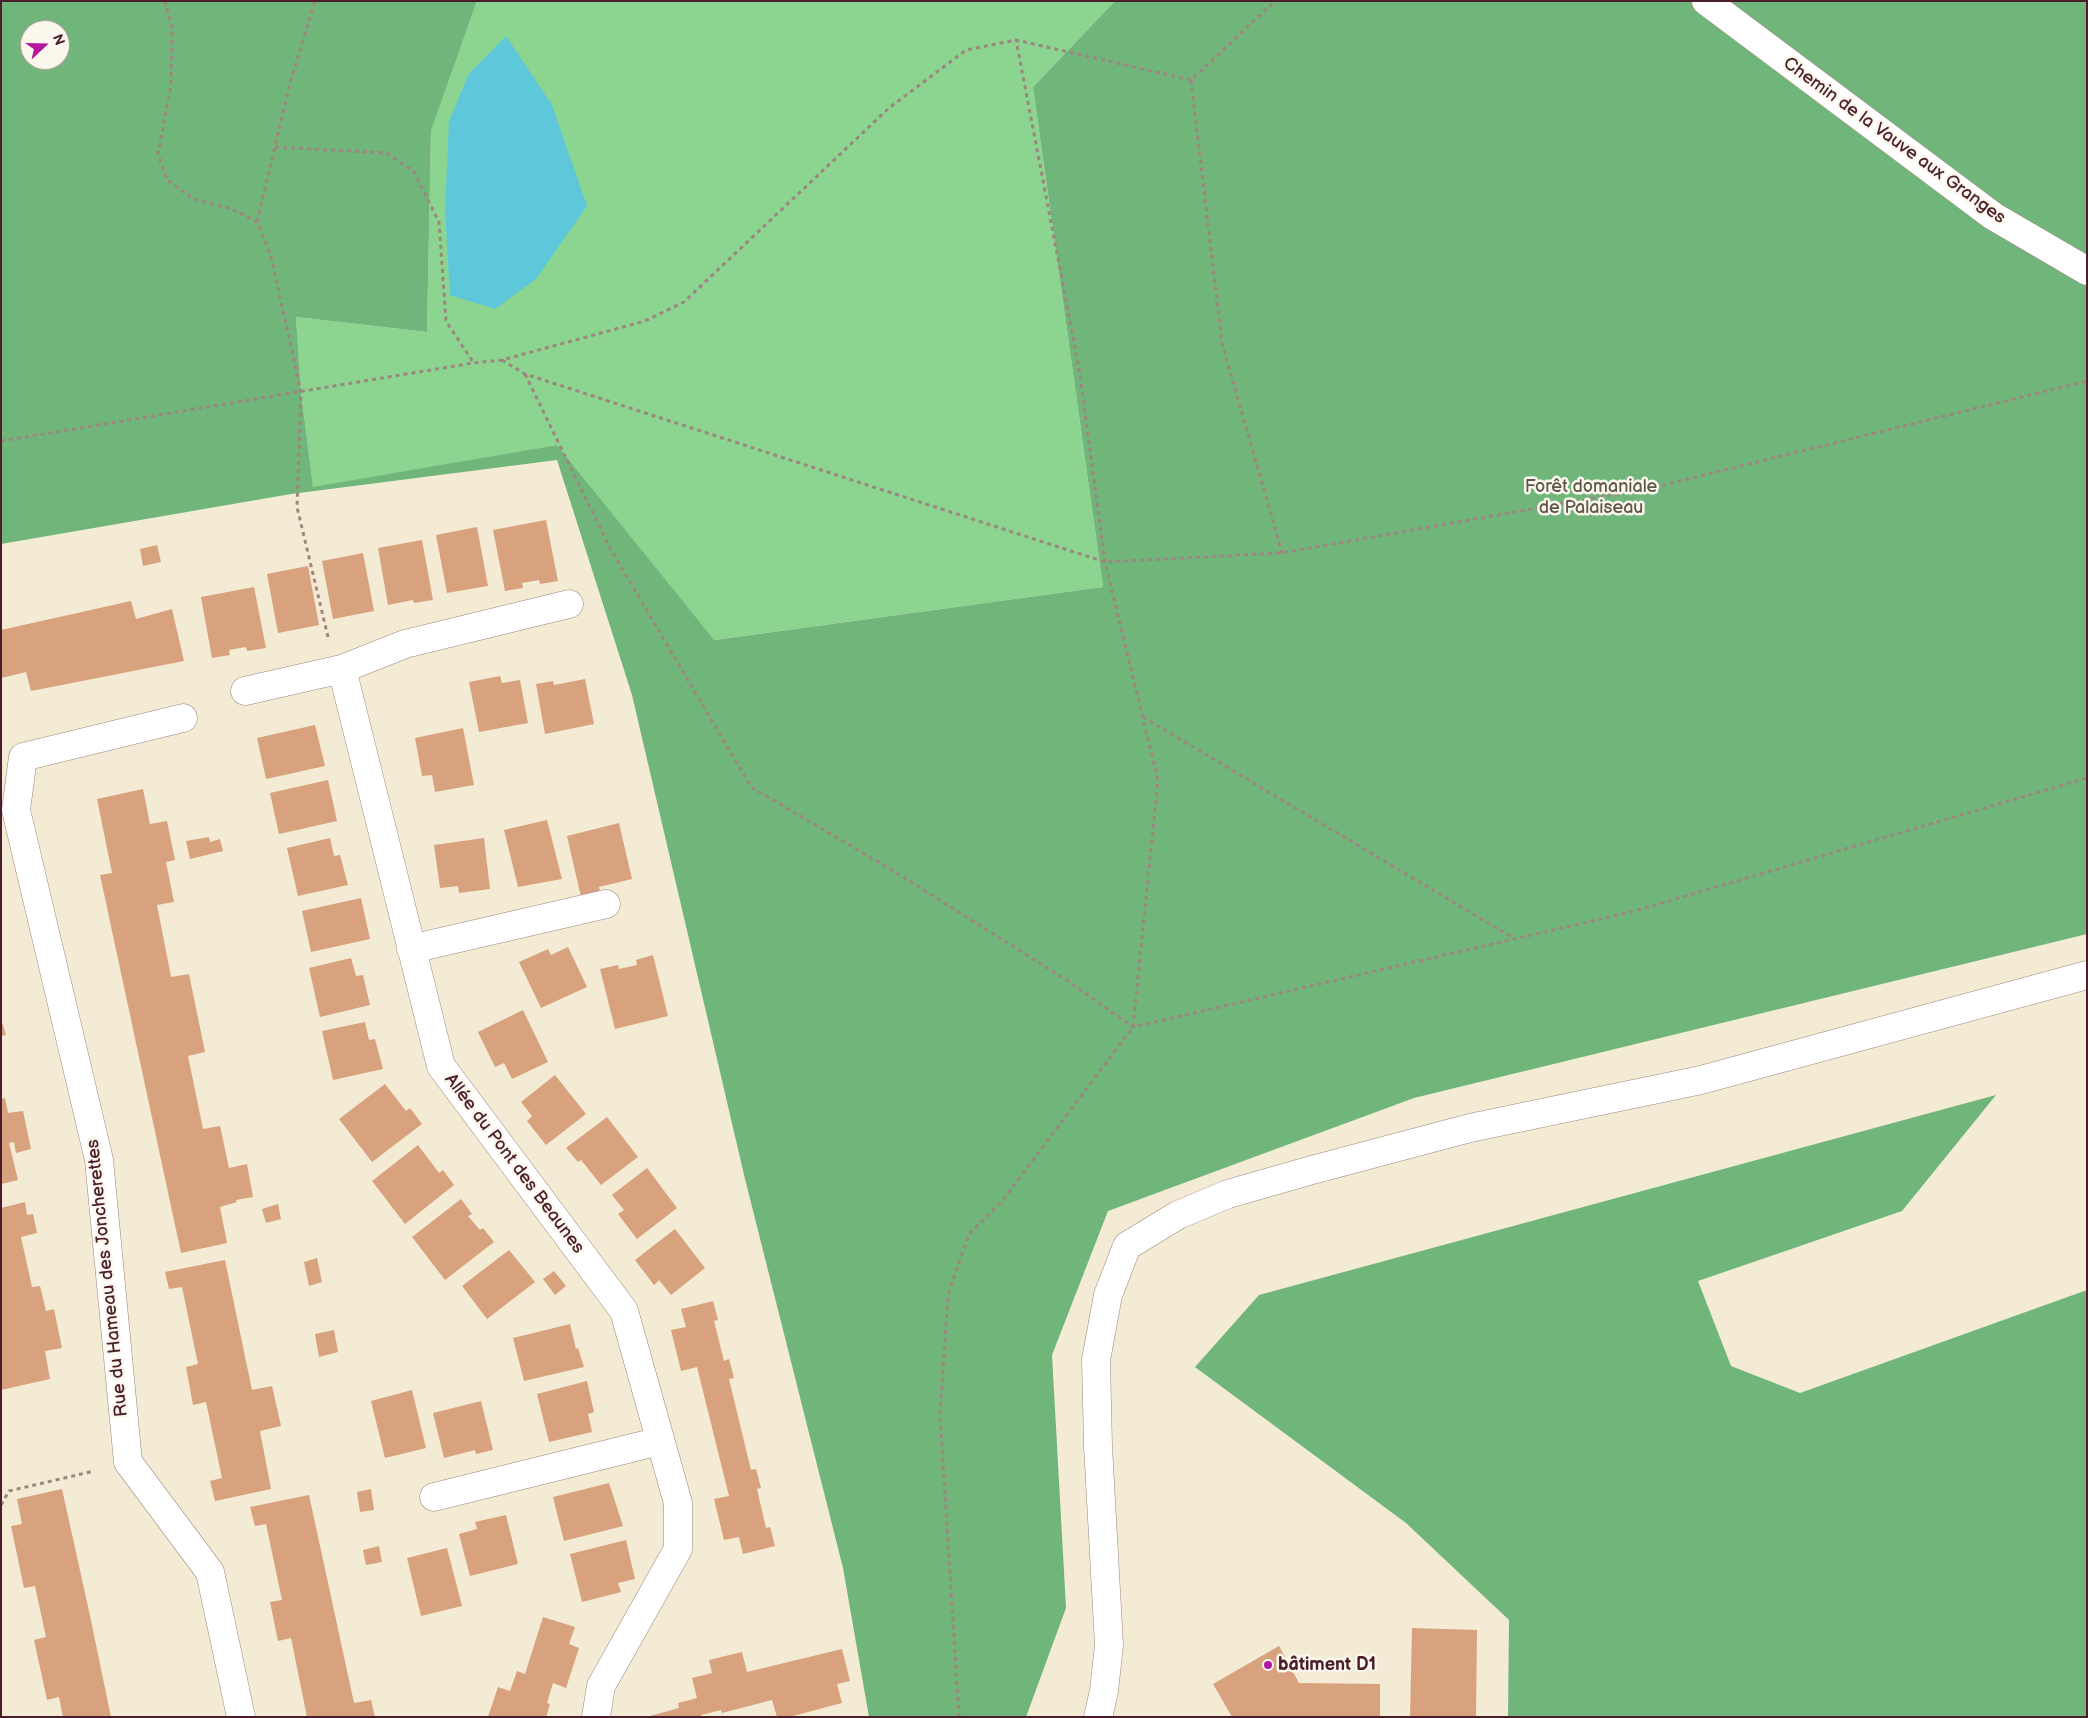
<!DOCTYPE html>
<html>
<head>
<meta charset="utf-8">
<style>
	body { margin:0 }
	#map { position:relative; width:2088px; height:1718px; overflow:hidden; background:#f3ebd3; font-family:"Balsamiq Sans",sans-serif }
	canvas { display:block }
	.frame { position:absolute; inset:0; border:2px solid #4a1f2b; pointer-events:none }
	.north { position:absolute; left:20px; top:20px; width:50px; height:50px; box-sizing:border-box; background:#fbf7ec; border:1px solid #b4a19f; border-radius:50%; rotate:69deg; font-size:14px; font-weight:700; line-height:20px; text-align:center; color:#4a1f2b }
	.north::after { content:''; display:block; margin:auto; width:18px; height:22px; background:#b5179e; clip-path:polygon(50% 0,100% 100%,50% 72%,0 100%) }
</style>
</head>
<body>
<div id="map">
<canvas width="2088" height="1718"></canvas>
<div class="frame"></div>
<div class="north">N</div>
</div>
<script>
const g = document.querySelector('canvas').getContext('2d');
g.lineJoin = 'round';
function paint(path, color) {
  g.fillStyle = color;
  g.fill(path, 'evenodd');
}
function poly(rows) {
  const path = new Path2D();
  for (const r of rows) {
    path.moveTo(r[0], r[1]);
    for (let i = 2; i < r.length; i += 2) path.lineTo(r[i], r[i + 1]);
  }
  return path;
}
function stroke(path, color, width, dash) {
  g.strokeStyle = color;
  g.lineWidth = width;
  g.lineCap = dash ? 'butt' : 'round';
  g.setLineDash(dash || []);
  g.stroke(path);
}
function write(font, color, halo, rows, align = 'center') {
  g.font = font + ' "Balsamiq Sans",sans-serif';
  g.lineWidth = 5;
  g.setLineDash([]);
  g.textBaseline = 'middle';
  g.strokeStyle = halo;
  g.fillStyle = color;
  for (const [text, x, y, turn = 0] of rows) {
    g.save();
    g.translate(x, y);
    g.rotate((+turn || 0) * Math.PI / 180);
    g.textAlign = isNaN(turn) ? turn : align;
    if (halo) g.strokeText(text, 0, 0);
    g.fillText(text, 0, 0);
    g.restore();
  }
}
paint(poly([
	[477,1,1115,1,1033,87,1103,587,713,640,557,445,313,488,301,392,296,317,427,332,431,131]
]), '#8bd591');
paint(poly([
	[1,1,477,1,431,131,427,332,296,317,301,392,313,487,557,445,714,640,1103,587,1033,87,1115,1,2087,1,2087,934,1414,1098,1108,1211,1052,1355,1066,1608,1026,1717,869,1717,843,1568,745,1179,632,695,557,460,291,494,1,544],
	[30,30,60,30,60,60,30,60],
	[1996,1095,1902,1211,1698,1281,1731,1366,1800,1393,2087,1290,2087,1717,1508,1717,1509,1620,1406,1523,1195,1367,1259,1295]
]), '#70b67b');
paint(poly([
	[506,36,552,105,587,206,536,279,495,309,450,295,445,210,449,122,468,75]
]), '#5ec8da');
paint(poly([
	[546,520,558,581,540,584,539,580,522,583,523,588,505,591,493,530],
	[477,527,488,586,447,593,436,535],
	[422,540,433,600,414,603,413,600,388,605,378,548],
	[157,545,161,562,143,566,140,549],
	[363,553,374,611,333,619,322,561],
	[308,566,319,625,278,633,267,574],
	[254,587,266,648,247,651,246,647,229,650,230,655,212,658,201,597],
	[131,601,136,619,172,609,184,661,31,691,26,672,1,678,1,630],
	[500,676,502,683,520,680,528,723,479,732,469,682],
	[585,679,594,724,545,734,536,684,553,681,554,685],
	[315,725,325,766,266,779,257,738],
	[463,728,474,785,435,792,432,775,422,776,415,738],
	[328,780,337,821,279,834,270,793],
	[143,789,150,824,167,821,175,860,166,862,174,902,157,905,171,977,189,974,205,1052,188,1056,203,1129,220,1126,229,1168,247,1164,253,1197,236,1200,237,1202,220,1207,227,1243,181,1253,100,875,112,873,97,799],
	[547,820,562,879,518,887,504,830],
	[619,823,632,879,599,887,600,892,581,897,567,836],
	[209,837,210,842,220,839,223,851,190,859,186,841],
	[330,838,334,856,340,855,348,885,298,896,287,848],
	[484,838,490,889,459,893,458,886,440,888,434,845],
	[361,898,370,939,311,952,302,911],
	[568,947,587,987,541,1008,519,962,548,949,551,955],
	[653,955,668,1016,615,1029,600,969,618,965,619,969,637,965,636,960],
	[351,958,356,976,363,975,370,1005,320,1017,309,968],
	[523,1010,548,1062,512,1079,504,1063,495,1067,478,1032],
	[1,1019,6,1035,1,1036],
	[365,1022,369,1040,375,1039,383,1069,333,1080,322,1031],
	[555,1075,586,1114,546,1145,527,1121,532,1116,521,1102],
	[385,1084,406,1111,410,1108,422,1124,372,1162,339,1119],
	[5,1098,8,1113,23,1111,31,1149,16,1153,14,1142,9,1143,18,1180,1,1184,1,1099],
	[607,1117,638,1157,601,1185,581,1160,578,1162,566,1148],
	[418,1145,439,1173,443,1170,454,1185,405,1224,372,1181],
	[647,1168,677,1208,637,1239,618,1214,624,1210,612,1195],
	[461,1199,472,1214,468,1216,480,1230,483,1228,494,1242,445,1280,412,1237],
	[25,1202,27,1215,33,1214,37,1233,21,1237,32,1287,40,1286,46,1311,54,1309,62,1348,45,1351,50,1379,1,1390,1,1208],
	[278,1204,281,1219,266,1223,262,1209],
	[675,1229,705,1268,671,1295,659,1280,654,1285,635,1260],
	[509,1250,535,1282,487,1319,462,1286],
	[317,1258,322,1282,309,1286,304,1262],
	[225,1260,252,1390,272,1386,281,1426,260,1431,271,1489,215,1501,210,1481,222,1478,206,1402,193,1405,186,1367,198,1364,182,1287,169,1289,165,1272],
	[554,1271,566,1286,555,1295,543,1279],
	[713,1301,718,1320,714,1321,724,1361,729,1359,734,1378,729,1379,751,1470,756,1469,761,1488,757,1489,766,1528,770,1527,775,1546,743,1554,739,1537,724,1540,714,1499,729,1496,697,1367,681,1371,671,1330,686,1327,681,1309],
	[570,1324,576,1349,578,1348,584,1367,524,1381,513,1338],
	[334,1330,338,1352,319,1357,315,1334],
	[587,1381,594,1412,588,1414,592,1432,549,1442,537,1394],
	[412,1390,426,1448,385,1458,371,1401],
	[481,1401,493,1450,476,1454,475,1450,444,1458,433,1413],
	[609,1483,623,1526,564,1541,553,1497],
	[62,1489,89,1611,111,1717,63,1717,59,1697,47,1700,34,1640,46,1637,35,1586,24,1588,11,1526,22,1524,17,1499],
	[371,1489,374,1510,360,1512,357,1492],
	[309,1495,354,1703,371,1700,375,1717,307,1717,291,1638,278,1641,270,1602,282,1600,266,1524,255,1526,250,1507],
	[506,1515,518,1564,470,1576,459,1534,477,1529,475,1522],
	[626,1540,635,1579,618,1583,621,1592,582,1602,570,1554],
	[379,1546,382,1562,366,1565,363,1550],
	[447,1548,462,1606,421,1616,407,1558],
	[543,1617,575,1627,569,1644,579,1648,566,1688,553,1683,547,1703,550,1704,546,1717,488,1717,498,1687,510,1691,517,1671,525,1674],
	[1412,1628,1477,1630,1476,1717,1410,1717],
	[1279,1646,1299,1683,1380,1684,1380,1717,1232,1717,1213,1684],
	[842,1649,850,1681,837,1684,842,1703,789,1717,777,1717,772,1700,722,1713,721,1710,701,1715,702,1717,646,1717,679,1708,678,1703,697,1698,692,1678,712,1673,709,1660,742,1652,747,1672]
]), '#d9a27e');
const minor = poly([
	[1706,1,1993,216,2087,271],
	[569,604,405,644,342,669,441,1066,624,1311,678,1503,678,1549,601,1686,596,1717],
	[245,691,342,669],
	[183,718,23,757,16,810,99,1160,128,1462,210,1572,241,1717],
	[411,949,606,904],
	[434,1497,660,1441],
	[1098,1717,1104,1691,1109,1645,1098,1446,1096,1360,1108,1295,1127,1246,1178,1215,1228,1194,1312,1170,1470,1128,1701,1080,2087,975]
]);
stroke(minor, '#9e857f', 29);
stroke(poly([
	[165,1,172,27,171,85,158,154,167,180,194,199,232,209,257,222,271,256,301,392,297,507,328,637],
	[1191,80,1222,343,1282,553],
	[275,147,387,153,414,172,439,222,446,321,473,362],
	[257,222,290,83,315,1],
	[502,360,525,374,1105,562,1282,553,1651,488,2087,381],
	[525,374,610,548,751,787,892,870,1068,981,1133,1027,1631,912,2087,778],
	[1,441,473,363,502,360,645,321,684,302,889,108,966,50,1016,40,1191,80,1275,1],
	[1143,717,1515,939],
	[1,1505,9,1491,94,1471],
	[959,1717,940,1414,948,1295,969,1234,1003,1200,1133,1027,1158,780,1105,562,1079,368,1016,40]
]), '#9e857f', 3, [4, 4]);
stroke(minor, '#fff', 28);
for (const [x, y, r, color] of [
	[1268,1665,5,"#b5179e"]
]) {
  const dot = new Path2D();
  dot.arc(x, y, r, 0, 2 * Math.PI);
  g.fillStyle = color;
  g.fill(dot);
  stroke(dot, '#fbf7ec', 2);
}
write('18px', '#4a1f2b', '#fbf7ec', [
	["Chemin de la Vauve aux Granges",1894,141,36],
	["Allée du Pont des Beaunes",514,1164,53],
	["Rue du Hameau des Joncherettes",108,1278,-96]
]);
write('18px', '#5e564a', '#fbf7ec', [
	["Forêt domaniale",1591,487],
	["de Palaiseau",1591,508]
]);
write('bold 18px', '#4a1f2b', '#fbf7ec', [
	["bâtiment D1",1278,1665]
], 'left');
</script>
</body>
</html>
